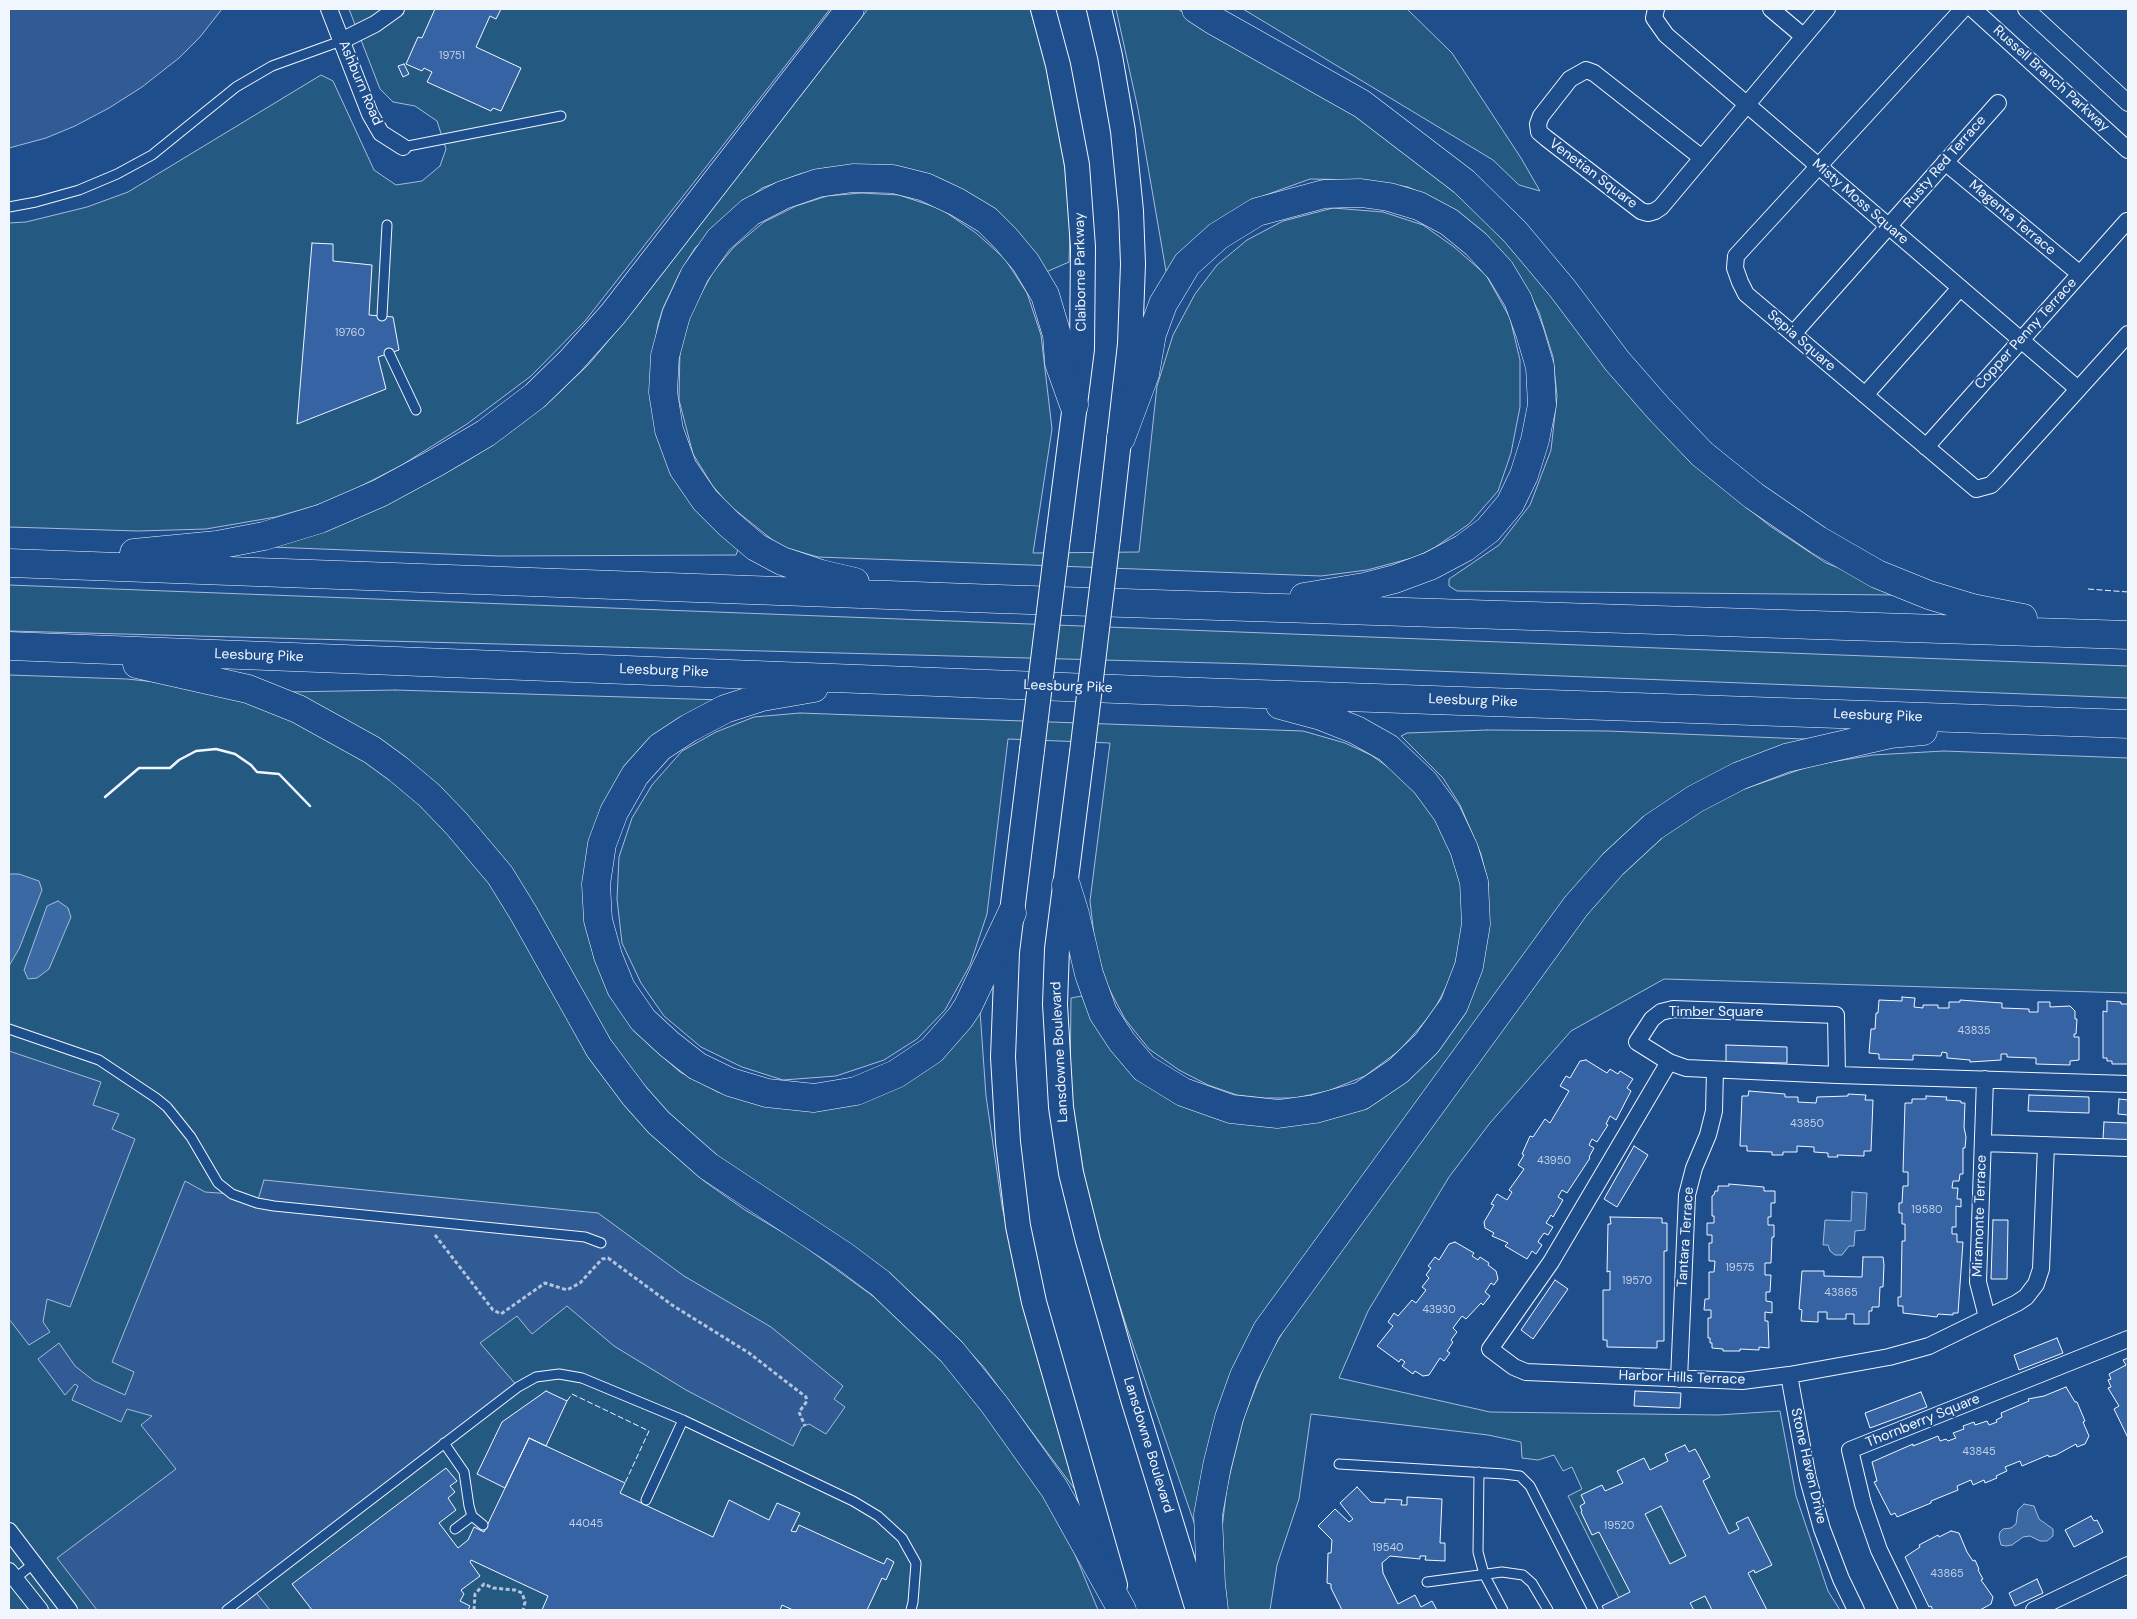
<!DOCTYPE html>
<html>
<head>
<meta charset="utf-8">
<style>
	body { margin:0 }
	#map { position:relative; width:2137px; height:1619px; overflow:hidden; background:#1f4e8c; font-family:"DM Sans",sans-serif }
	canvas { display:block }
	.frame { position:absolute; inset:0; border:10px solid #f2f6ff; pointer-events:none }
</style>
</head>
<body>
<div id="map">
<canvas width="2137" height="1619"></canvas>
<div class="frame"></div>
</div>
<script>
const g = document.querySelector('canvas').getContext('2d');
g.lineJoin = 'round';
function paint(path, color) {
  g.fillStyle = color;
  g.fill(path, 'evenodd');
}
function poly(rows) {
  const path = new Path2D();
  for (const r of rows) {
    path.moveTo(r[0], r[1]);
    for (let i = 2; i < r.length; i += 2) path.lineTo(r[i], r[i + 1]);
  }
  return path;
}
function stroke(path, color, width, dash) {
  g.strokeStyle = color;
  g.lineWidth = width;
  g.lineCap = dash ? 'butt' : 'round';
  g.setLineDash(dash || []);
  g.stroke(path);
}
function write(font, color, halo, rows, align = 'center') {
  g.font = font + ' "DM Sans",sans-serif';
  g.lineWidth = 4;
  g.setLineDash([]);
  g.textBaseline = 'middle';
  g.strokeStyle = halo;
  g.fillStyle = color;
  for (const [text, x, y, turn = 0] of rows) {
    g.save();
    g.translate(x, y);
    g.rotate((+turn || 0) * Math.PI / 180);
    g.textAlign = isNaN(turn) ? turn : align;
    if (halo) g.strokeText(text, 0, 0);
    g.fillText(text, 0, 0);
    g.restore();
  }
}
const green = poly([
	[349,9,830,9,585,321,531,376,467,424,402,465,334,500,276,517,206,529,138,531,9,527,9,223,26,222,87,207,128,192,321,75,333,81,374,170,396,185,422,181,440,166,446,149,437,121,415,106,393,102,380,89,349,9],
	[868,9,1030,9,1047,67,1061,139,1068,191,1070,234,1069,262,1046,272,992,209,967,192,939,178,899,167,826,168,800,174,762,188,741,204,695,248,680,272,663,308,658,324,653,356,652,384,730,541,738,549,736,555,498,556,271,547,429,482,470,459,509,433,548,403,589,364,638,305,868,9],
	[1116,9,1178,9,1225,41,1357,114,1418,158,1527,258,1718,484,1770,526,1826,563,1882,585,1897,595,1457,591,1449,586,1449,579,1499,545,1530,505,1551,450,1557,396,1553,357,1539,312,1515,268,1484,234,1450,207,1408,187,1362,180,1310,179,1263,196,1217,223,1178,257,1166,271,1138,109,1116,9],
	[1243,9,1407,9,1452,53,1521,158,1540,191,1519,185,1493,160,1243,9],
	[861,193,899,195,941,209,976,233,1005,259,1027,293,1041,335,1052,429,1033,553,1139,552,1157,386,1173,335,1195,294,1217,265,1247,240,1283,221,1333,208,1383,212,1423,225,1454,247,1486,275,1510,318,1520,360,1520,407,1511,453,1498,491,1469,524,1434,548,1416,557,1367,570,1321,576,818,557,780,546,729,505,712,485,693,454,679,400,680,347,688,320,700,296,713,272,734,247,764,222,796,206,827,196,861,193],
	[9,585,2128,666,2128,698,1254,664,9,631,9,585],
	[9,675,127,679,202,687,293,717,396,777,484,865,588,1057,624,1105,662,1144,704,1181,745,1210,797,1241,888,1307,942,1359,1024,1461,1067,1535,1098,1610,9,1610,9,675],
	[395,690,723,700,604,811,616,1003,645,1041,680,1072,718,1092,769,1104,827,1106,980,1011,986,1096,1002,1206,1031,1336,1076,1491,983,1366,933,1313,878,1264,706,1149,661,1105,624,1061,484,845,287,692,395,690],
	[800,713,1303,731,1345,743,1371,755,1392,770,1429,806,1456,863,1462,890,1464,916,1454,972,1433,1012,1400,1050,1365,1076,1328,1091,1295,1098,1264,1098,1237,1095,1208,1085,1179,1070,1149,1049,1125,1019,1106,983,1095,944,1090,901,1110,743,1008,739,987,914,970,965,945,1010,917,1039,884,1060,836,1076,783,1080,742,1067,701,1047,664,1016,641,983,622,943,617,899,619,857,632,818,652,785,682,751,716,732,754,717,800,713],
	[1487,730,1608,731,1829,740,1679,799,1289,1287,1198,1534,1127,1328,1100,1244,1084,1176,1070,1090,1071,998,1082,996,1096,1025,1242,1123,1417,1071,1488,904,1488,883,1481,854,1460,805,1443,778,1401,736,1407,733,1487,730],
	[1944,751,2128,758,2128,993,1664,979,1571,1031,1490,1123,1449,1177,1368,1311,1339,1378,1490,1412,1718,1415,1780,1411,1796,1496,1828,1591,1840,1610,1625,1610,1568,1496,1582,1489,1572,1467,1563,1471,1554,1455,1538,1460,1522,1458,1521,1442,1488,1435,1311,1414,1299,1499,1277,1565,1270,1610,1224,1610,1220,1545,1227,1486,1244,1417,1267,1359,1287,1325,1603,884,1676,823,1730,794,1813,765,1873,755,1944,751]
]);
paint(green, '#245a82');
stroke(green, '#a8bbd7', 1);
const parking = poly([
	[9,9,222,9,200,37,179,58,142,87,109,108,75,126,46,138,9,148,9,9],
	[9,1051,101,1082,93,1105,119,1114,112,1129,135,1139,70,1307,47,1299,43,1322,50,1332,29,1345,9,1319,9,1051],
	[264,1180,598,1213,684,1276,771,1327,843,1386,834,1399,845,1407,826,1434,809,1424,802,1427,793,1446,686,1390,614,1346,567,1306,532,1334,517,1316,480,1343,518,1387,254,1590,270,1610,97,1610,57,1558,176,1469,141,1425,152,1416,127,1409,121,1422,72,1400,78,1386,75,1384,65,1395,38,1359,59,1343,75,1366,94,1381,125,1395,134,1372,112,1362,185,1181,205,1192,232,1194,257,1203,264,1180]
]);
paint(parking, '#305b95');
stroke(parking, '#a8bbd7', 1);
const water = poly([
	[9,874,19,874,39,881,42,890,19,949,9,966,9,874],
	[58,901,68,908,71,917,49,969,37,978,28,979,24,970,47,906,58,901],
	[1852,1192,1867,1193,1865,1230,1855,1231,1854,1246,1849,1246,1842,1255,1835,1255,1830,1251,1828,1245,1823,1245,1825,1220,1851,1221,1852,1192],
	[2024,1504,2034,1506,2039,1519,2053,1529,2053,1536,2047,1541,2040,1541,2030,1536,2023,1537,2012,1545,2006,1546,2001,1545,1999,1537,2000,1532,2003,1529,2011,1528,2016,1524,2018,1510,2024,1504]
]);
paint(water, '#3b69a3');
stroke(water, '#a8bbd7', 1);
const building = poly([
	[435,9,501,9,496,19,490,16,476,47,521,68,501,111,493,108,491,111,427,82,432,72,424,68,422,71,406,64,418,37,422,38,435,9],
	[404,64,409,74,403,77,398,66,404,64],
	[312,243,333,244,333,261,372,265,369,315,393,317,399,350,378,357,386,389,297,424,312,243],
	[1902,997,1915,998,1914,1007,1923,1008,1923,1005,1938,1005,1938,1008,1949,1008,1949,1002,1960,1002,1960,1000,2002,1003,2002,1008,2029,1009,2029,1012,2038,1012,2038,1002,2050,1002,2050,1007,2070,1006,2075,1011,2075,1019,2077,1019,2076,1034,2074,1034,2074,1037,2079,1037,2079,1060,2070,1061,2070,1065,2036,1064,2036,1058,2007,1057,2007,1054,2001,1054,2001,1060,1970,1062,1970,1060,1947,1058,1947,1053,1942,1052,1941,1056,1913,1055,1913,1060,1879,1059,1879,1054,1869,1053,1871,1029,1875,1029,1876,1013,1878,1013,1879,1000,1902,1001,1902,997],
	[2107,1001,2121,1002,2121,1004,2128,1004,2128,1064,2112,1064,2112,1061,2107,1061,2107,1058,2103,1058,2103,1011,2107,1012,2107,1001],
	[1726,1045,1787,1047,1787,1063,1726,1062,1726,1045],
	[1586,1060,1607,1073,1610,1069,1618,1074,1620,1071,1633,1079,1627,1088,1631,1091,1616,1120,1610,1116,1606,1124,1608,1125,1597,1142,1592,1139,1589,1145,1594,1148,1589,1157,1590,1158,1567,1193,1562,1190,1558,1197,1563,1200,1553,1217,1551,1215,1546,1223,1553,1227,1548,1235,1544,1233,1539,1240,1538,1242,1542,1245,1536,1254,1532,1251,1527,1259,1505,1246,1508,1243,1492,1236,1494,1233,1485,1228,1484,1222,1494,1205,1491,1204,1497,1194,1507,1200,1512,1192,1509,1190,1524,1169,1518,1165,1524,1155,1522,1154,1530,1136,1533,1137,1545,1119,1550,1123,1569,1091,1560,1086,1566,1076,1570,1078,1580,1061,1586,1060],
	[1749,1091,1785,1094,1785,1097,1798,1097,1798,1102,1816,1103,1817,1097,1848,1096,1848,1094,1866,1095,1865,1100,1873,1100,1871,1151,1864,1151,1864,1156,1837,1155,1838,1157,1828,1157,1828,1153,1814,1152,1814,1147,1797,1146,1797,1152,1783,1152,1783,1155,1772,1155,1772,1152,1747,1151,1747,1146,1740,1146,1742,1096,1748,1096,1749,1091],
	[2029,1095,2089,1097,2089,1113,2028,1111,2029,1095],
	[1926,1096,1947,1097,1946,1100,1961,1101,1961,1103,1965,1103,1964,1127,1966,1137,1965,1148,1963,1148,1963,1174,1960,1174,1959,1181,1953,1181,1952,1188,1958,1188,1957,1199,1961,1199,1961,1207,1956,1206,1956,1227,1952,1227,1952,1234,1957,1234,1957,1242,1963,1242,1958,1313,1953,1313,1953,1315,1938,1314,1937,1317,1903,1313,1903,1306,1898,1306,1898,1297,1901,1297,1902,1241,1905,1241,1905,1224,1902,1224,1902,1213,1899,1213,1899,1203,1902,1203,1903,1186,1908,1186,1908,1172,1903,1172,1905,1103,1912,1103,1912,1099,1926,1099,1926,1096],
	[2119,1099,2128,1100,2128,1115,2118,1114,2119,1099],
	[2104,1122,2128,1123,2128,1140,2103,1139,2104,1122],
	[1634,1146,1648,1155,1617,1207,1604,1199,1634,1146],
	[1729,1184,1764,1187,1764,1191,1775,1191,1775,1203,1771,1203,1771,1217,1768,1217,1768,1225,1774,1225,1774,1237,1772,1237,1771,1263,1765,1263,1765,1275,1771,1275,1770,1292,1766,1292,1766,1301,1772,1302,1772,1313,1765,1312,1765,1321,1768,1321,1769,1348,1759,1347,1759,1350,1740,1349,1740,1351,1723,1351,1723,1349,1712,1348,1712,1343,1710,1343,1710,1338,1708,1338,1708,1318,1711,1318,1711,1310,1704,1310,1705,1299,1709,1299,1709,1272,1714,1272,1715,1261,1709,1261,1709,1243,1712,1243,1712,1235,1707,1235,1707,1223,1714,1223,1714,1216,1712,1216,1712,1196,1714,1195,1715,1191,1718,1191,1718,1186,1729,1186,1729,1184],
	[1610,1217,1662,1218,1662,1223,1667,1223,1667,1251,1664,1251,1664,1341,1657,1341,1657,1348,1607,1347,1607,1340,1603,1340,1603,1290,1610,1290,1610,1271,1607,1272,1608,1224,1611,1224,1610,1217],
	[1993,1220,2008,1220,2007,1279,1991,1279,1993,1220],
	[1455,1242,1474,1253,1472,1256,1478,1260,1480,1257,1489,1263,1488,1265,1496,1271,1498,1279,1494,1285,1491,1283,1485,1292,1490,1296,1483,1305,1481,1303,1466,1319,1462,1316,1453,1328,1457,1332,1451,1340,1453,1342,1447,1351,1450,1353,1444,1361,1440,1358,1429,1375,1423,1376,1415,1371,1413,1374,1402,1366,1405,1362,1401,1359,1399,1362,1377,1346,1393,1326,1388,1322,1394,1313,1398,1316,1412,1300,1416,1303,1426,1290,1422,1287,1429,1278,1426,1275,1431,1268,1428,1266,1435,1257,1439,1260,1449,1244,1455,1242],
	[1863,1257,1883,1257,1884,1265,1883,1287,1880,1287,1879,1307,1872,1307,1872,1311,1869,1311,1869,1324,1854,1324,1854,1314,1846,1314,1846,1319,1827,1319,1827,1312,1818,1312,1818,1322,1801,1321,1802,1310,1799,1309,1802,1271,1824,1271,1824,1276,1862,1277,1863,1257],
	[1555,1280,1568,1289,1533,1339,1521,1330,1555,1280],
	[2057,1338,2063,1353,2019,1370,2014,1355,2057,1338],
	[2128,1358,2128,1438,2114,1409,2119,1406,2108,1388,2111,1387,2108,1380,2111,1379,2109,1374,2126,1365,2123,1360,2128,1358],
	[2066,1387,2075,1402,2077,1402,2085,1421,2083,1422,2089,1436,2085,1444,2077,1447,2076,1444,2056,1455,2049,1457,2048,1455,2022,1466,2020,1461,2005,1467,2007,1471,1996,1476,1997,1478,1985,1483,1984,1480,1973,1485,1971,1480,1957,1486,1958,1490,1931,1501,1931,1503,1897,1517,1895,1513,1891,1515,1874,1482,1877,1481,1872,1462,1913,1444,1913,1446,1938,1436,1940,1441,1946,1439,1948,1441,1956,1438,1953,1433,1964,1429,1963,1426,1974,1422,1975,1425,1987,1421,1989,1425,1997,1422,1996,1420,2002,1417,2001,1413,2029,1401,2028,1399,2044,1396,2066,1387],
	[546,1391,567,1401,546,1446,529,1438,505,1488,477,1474,502,1422,546,1391],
	[1635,1391,1681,1393,1680,1408,1634,1406,1635,1391],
	[1921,1392,1927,1407,1870,1428,1865,1413,1921,1392],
	[529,1438,625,1483,620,1493,713,1537,729,1500,769,1520,777,1503,800,1513,791,1531,796,1532,799,1525,884,1564,887,1558,894,1562,886,1580,882,1578,867,1610,793,1610,782,1605,780,1610,542,1610,548,1596,471,1560,470,1562,480,1576,461,1590,464,1594,460,1601,470,1606,468,1610,312,1610,292,1584,446,1468,457,1481,450,1486,455,1492,448,1498,456,1510,439,1523,458,1548,468,1540,474,1527,484,1532,529,1438],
	[1685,1445,1689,1452,1695,1449,1698,1454,1710,1477,1703,1481,1729,1534,1739,1529,1736,1523,1748,1517,1772,1565,1755,1573,1754,1570,1748,1573,1767,1610,1712,1610,1705,1596,1690,1603,1694,1610,1604,1610,1602,1606,1630,1592,1599,1532,1592,1535,1581,1512,1582,1511,1580,1506,1585,1503,1581,1495,1602,1485,1605,1491,1623,1483,1617,1471,1644,1458,1650,1470,1668,1461,1665,1454,1685,1445],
	[1661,1506,1686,1556,1670,1564,1645,1514,1661,1506],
	[1357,1487,1371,1502,1385,1503,1385,1499,1402,1500,1401,1505,1407,1505,1407,1497,1442,1499,1440,1543,1445,1543,1445,1561,1425,1560,1426,1556,1420,1556,1420,1559,1390,1556,1382,1563,1383,1573,1398,1604,1415,1595,1421,1607,1432,1601,1437,1610,1342,1610,1331,1588,1331,1584,1327,1583,1328,1553,1331,1553,1332,1540,1318,1526,1335,1509,1349,1522,1353,1519,1340,1503,1357,1487],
	[2091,1516,2094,1521,2097,1520,2103,1532,2074,1547,2065,1530,2091,1516],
	[1951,1531,1959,1533,1967,1552,1973,1561,1975,1560,1979,1569,1978,1570,1983,1579,1981,1580,1993,1597,1991,1604,1980,1610,1933,1610,1931,1606,1929,1607,1905,1557,1920,1547,1919,1545,1938,1535,1939,1537,1951,1531],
	[2037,1579,2043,1593,2015,1606,2009,1593,2037,1579]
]);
paint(building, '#3563a3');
stroke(building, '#f2f6ff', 1);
const lane = poly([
	[403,147,561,116],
	[9,207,36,202,79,190,117,174,152,155,236,87,272,66,341,41],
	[382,316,387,225],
	[389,353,416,410],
	[9,1029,99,1060,156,1098,167,1107,191,1137,218,1183,232,1194,257,1203,274,1206,585,1237,601,1243],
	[444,1443,464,1472,469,1506,472,1516,483,1525],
	[1339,1464,1504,1474,1520,1476,1530,1486,1593,1610],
	[1479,1472,1478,1552,1484,1574,1503,1610],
	[646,1500,683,1420],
	[455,1529,472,1516],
	[12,1581,33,1564],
	[1427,1582,1502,1572,1523,1575,1532,1583,1548,1610],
	[227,1610,518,1387,536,1377,559,1374,582,1378,683,1420,853,1501,878,1516,902,1538,916,1563,913,1602,911,1610]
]);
const street = poly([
	[329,9,370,114,381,133,403,147],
	[1656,9,1654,18,1666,35,2078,389],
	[1771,9,1803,36],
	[1963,9,1736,256,1735,268,1740,282,1746,294,1976,489,1991,485,1998,478,2128,334],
	[1973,9,2128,150],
	[2026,9,2128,103],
	[341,41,375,24,396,9],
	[1702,158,1594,73,1586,70,1570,79,1541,116,1538,124,1539,132,1546,138,1641,211,1648,213,1655,211,1661,207,1827,9],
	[1945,162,2080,274],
	[1793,334,1998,103],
	[1865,395,1960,288],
	[1926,447,2127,221],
	[1669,1062,1551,1262,1490,1349,1514,1367,1526,1372,1742,1381,1789,1375,1889,1357,1929,1346,2017,1303,2026,1297,2036,1284,2041,1269,2046,1145],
	[1837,1075,1836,1015,1673,1009,1661,1012,1652,1019,1637,1042,1669,1062,1686,1068,1837,1075,2128,1084],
	[1985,1079,1978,1282,1987,1317],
	[1983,1143,2128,1148],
	[1789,1375,1808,1479,1822,1529,1841,1579,1856,1610],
	[1679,1379,1687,1195,1694,1168,1708,1135,1714,1111,1715,1070],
	[9,1531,69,1610],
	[9,1571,40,1610],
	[1908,1610,1879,1550,1863,1504,1850,1450,2128,1339],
	[2034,1610,2128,1565]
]);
const secondary = poly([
	[1043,9,1058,65,1077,165,1083,247,1082,349,1058,538],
	[1099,9,1110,56,1123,131,1131,211,1133,264,1130,344,1108,538],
	[1032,750,1007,952,1003,1057,1008,1142,1018,1226,1034,1302,1115,1585],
	[1082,753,1057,949,1055,1004,1061,1107,1071,1173,1088,1241,1133,1399,1198,1610]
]);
const highway = poly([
	[1196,9,1213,20,1362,104,1464,182,1515,232,1562,288,1617,361,1659,409,1702,454,1754,496,1818,540,1877,574,1929,595,1972,608,2023,618],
	[1121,438,1145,374,1152,334,1163,304,1187,264,1218,236,1257,212,1324,194,1361,193,1389,197,1419,206,1449,222,1476,244,1500,270,1518,300,1530,333,1540,367,1542,405,1535,440,1524,475,1510,504,1488,530,1464,548,1430,566,1395,579,1364,587,1304,597],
	[134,553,217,545,264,536,320,519,380,493,437,462,486,433,535,396,571,361,613,314,850,9],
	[9,563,998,599,2128,635],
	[855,582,821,574,782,561,756,547,729,524,705,500,683,468,669,430,663,392,665,356,676,315,695,274,719,240,750,212,783,195,818,183,853,178,893,179,925,187,957,202,987,220,1006,239,1026,263,1045,295,1057,335,1059,363,1074,405],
	[9,646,1142,690,2128,724],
	[137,664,248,689,298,709,372,750,398,769,429,795,456,823,500,875,524,914,599,1048,635,1096,659,1123,708,1166,844,1256,880,1283,952,1352,994,1404,1054,1488,1122,1610],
	[814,688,762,697,725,709,689,728,660,747,635,775,614,812,602,844,596,884,598,920,608,956,621,988,643,1020,669,1044,697,1066,730,1082,767,1093,814,1098,856,1091,896,1074,932,1050,960,1018,968,1006,1012,913],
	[1066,885,1075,914,1089,974,1103,1013,1122,1042,1144,1068,1183,1092,1231,1109,1278,1114,1315,1109,1361,1096,1398,1071,1427,1043,1454,1005,1469,966,1476,924,1474,882,1464,849,1447,813,1425,783,1388,748,1356,730,1321,716,1280,705],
	[1214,1610,1211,1584,1208,1515,1217,1466,1229,1418,1244,1376,1267,1330,1576,906,1613,864,1653,827,1695,799,1739,776,1786,758,1890,734,1923,731]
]);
stroke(lane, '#f2f6ff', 11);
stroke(street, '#f2f6ff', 18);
stroke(secondary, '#f2f6ff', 26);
stroke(highway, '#f2f6ff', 29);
stroke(poly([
	[435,1235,493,1310,501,1314,545,1283,567,1290,580,1283,602,1259,608,1258,672,1305,749,1353,806,1397,807,1401,799,1412,805,1426],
	[474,1610,475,1594,484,1584,493,1588,515,1590,522,1593,525,1602,523,1610]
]), '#b3c4dc', 3, [4, 2.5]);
stroke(lane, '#1f4e8c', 9);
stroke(street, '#1f4e8c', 16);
stroke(secondary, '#1f4e8c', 24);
stroke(highway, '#1f4e8c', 28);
const secondaryBridge = poly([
	[1032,750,1058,538],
	[1082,753,1108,538]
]);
stroke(secondaryBridge, '#f2f6ff', 26, []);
stroke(secondaryBridge, '#1f4e8c', 24);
stroke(poly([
	[2088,589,2128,592],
	[567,1401,572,1394,649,1431,625,1483]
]), '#f2f6ff', 1, [6, 2.5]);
stroke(poly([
	[105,797,139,768,170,768,179,760,196,751,216,749,235,754,251,765,257,772,279,774,310,806]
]), '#f2f6ff', 2.5);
write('11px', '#c3d1e8', null, [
	["19751",452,56],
	["19760",350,333],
	["43835",1974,1031],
	["43850",1807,1124],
	["43950",1554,1161],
	["19580",1927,1210],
	["19575",1740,1268],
	["19570",1637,1281],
	["43865",1841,1293],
	["43930",1439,1310],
	["43845",1979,1452],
	["44045",586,1524],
	["19520",1619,1526],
	["19540",1388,1548],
	["43865",1947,1574]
]);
write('14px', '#f2f6ff', '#1f4e8c', [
	["Russell Branch Parkway",2051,79,42],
	["Ashburn Road",360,83,67],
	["Rusty Red Terrace",1945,162,-49],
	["Venetian Square",1593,174,37],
	["Misty Moss Square",1860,202,41],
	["Magenta Terrace",2012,218,40],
	["Claiborne Parkway",1081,272,-91],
	["Copper Penny Terrace",2026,334,-48],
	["Sepia Square",1801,341,41],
	["Leesburg Pike",259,656,2],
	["Leesburg Pike",664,671,2],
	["Leesburg Pike",1068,687,2],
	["Leesburg Pike",1473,701,2],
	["Leesburg Pike",1878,716,2],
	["Timber Square",1716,1012],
	["Lansdowne Boulevard",1060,1052,-93],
	["Miramonte Terrace",1980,1216,-88],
	["Tantara Terrace",1686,1237,-86],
	["Harbor Hills Terrace",1682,1378,2],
	["Thornberry Square",1923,1421,-22],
	["Lansdowne Boulevard",1148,1445,73],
	["Stone Haven Drive",1808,1466,77]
]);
</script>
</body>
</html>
